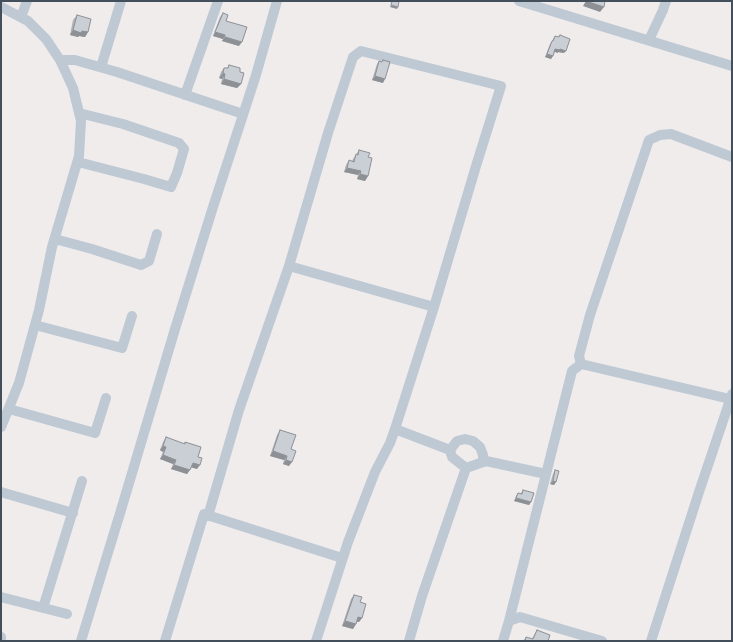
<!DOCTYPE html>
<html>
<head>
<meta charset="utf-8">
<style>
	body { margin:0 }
	#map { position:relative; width:733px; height:642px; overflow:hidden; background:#f0ecec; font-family:"Nunito Sans",sans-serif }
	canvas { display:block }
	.frame { position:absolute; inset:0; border:2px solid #43505c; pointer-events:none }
</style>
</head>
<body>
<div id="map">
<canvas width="733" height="642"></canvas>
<div class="frame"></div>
</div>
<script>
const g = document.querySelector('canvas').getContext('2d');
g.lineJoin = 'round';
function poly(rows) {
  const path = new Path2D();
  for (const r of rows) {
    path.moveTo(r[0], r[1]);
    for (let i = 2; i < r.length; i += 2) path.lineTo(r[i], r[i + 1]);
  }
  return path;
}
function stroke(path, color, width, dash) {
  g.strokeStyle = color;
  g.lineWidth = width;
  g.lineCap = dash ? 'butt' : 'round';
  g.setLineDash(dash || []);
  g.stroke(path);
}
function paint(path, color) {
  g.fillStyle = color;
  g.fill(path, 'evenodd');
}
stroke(poly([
	[519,1,732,66],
	[1,7,28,21,46,39,60,60,73,88,81,121,79,156,52,247,39,310,19,383,1,427],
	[21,17,27,1],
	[649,40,663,10,666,1],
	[60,60,75,60,117,72,243,114],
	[101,67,121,1],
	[185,95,218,1],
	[78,162,144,179,171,187,177,173,184,149,179,143,123,124,79,113],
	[55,239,92,249,141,265,149,261,157,234],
	[289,266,328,133,353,57,361,51,501,86,476,166,434,307],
	[35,325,122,348,132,316],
	[730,399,581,364,579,356,590,315,649,140,660,135,671,134,732,157],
	[9,409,95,433,106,398],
	[466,468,452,457,450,450,457,441,465,439,473,441,480,447,483,455,483,462],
	[1,492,73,513],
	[208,516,239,410,289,266,434,307,395,429],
	[1,597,67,614],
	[43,608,82,481],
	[509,621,572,371,581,364],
	[1,637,1,641],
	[81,641,121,510,175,329,213,207,256,75,277,1],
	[165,641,204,514,342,558],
	[316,641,348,542,375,472,390,443,395,429,450,450],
	[409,641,422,596,466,468,486,461,546,474],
	[503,641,509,621,520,617,602,641],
	[651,641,699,492,732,394]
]), '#bec9d4', 10);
paint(poly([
	[223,13,226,21,239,46,222,41,223,39,213,36,220,17],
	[77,15,88,32,85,37,79,36,78,37,70,35,73,20],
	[560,35,564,53,558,52,558,53,555,52,551,59,545,57,550,44,552,41,553,39,555,36,559,37],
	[379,61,383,83,372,80,377,64],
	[229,65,240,72,241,84,237,88,221,84,222,79,219,78,221,72,224,68,227,68],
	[359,150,368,157,368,176,365,181,357,179,358,175,344,172,346,165,349,160,352,161,353,159],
	[280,430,291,449,289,466,283,464,284,460,270,456,277,435],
	[166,437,184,444,185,442,198,457,197,469,191,467,187,474,171,469,173,464,160,459,163,452,160,450,163,442],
	[555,470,556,482,554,485,550,484,553,474],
	[523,490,531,502,529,505,514,501,516,496,518,493,521,493],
	[354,595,360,602,362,618,359,622,357,622,356,624,353,629,342,626,351,599],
	[537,630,548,641,523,641,526,637,532,639,534,635]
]), '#aeb1b7');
paint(poly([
	[586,1,604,7,600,12,583,6],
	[391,5,398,7,397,9,390,7],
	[73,30,82,31,88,32,85,37,79,36,78,37,70,35],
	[215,32,225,35,223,39,213,36],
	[225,37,242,42,239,46,222,41],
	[555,49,560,49,566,51,564,53,558,52,558,53,553,51],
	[547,54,553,56,551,59,545,57],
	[223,73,225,74,222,79,219,78],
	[375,76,385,79,383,83,372,80],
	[224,79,241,84,237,88,221,84],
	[347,168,361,171,358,175,344,172],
	[360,174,368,176,365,181,357,179],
	[163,446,166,447,163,452,160,450],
	[273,451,287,456,284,460,270,456],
	[163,455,176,460,173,464,160,459],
	[286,460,292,462,289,466,283,464],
	[193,463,200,465,197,469,190,467],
	[174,465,190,470,187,474,171,469],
	[553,481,556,482,554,485,550,484],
	[516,498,531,502,529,505,514,501],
	[358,617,362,618,359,622,355,621],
	[345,621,356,624,353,629,342,626]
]), '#8d9095');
const building = poly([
	[392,1,399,1,398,7,391,5,392,1],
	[586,1,605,1,604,7,586,1],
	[223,13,228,15,226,21,247,27,242,42,225,37,225,35,215,32,223,13],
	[77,15,91,19,88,32,82,31,81,33,73,30,77,15],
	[560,35,570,39,566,51,560,49,560,50,555,49,553,56,547,54,552,41,553,41,555,36,559,37,560,35],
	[383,60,390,62,385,79,375,76,379,61,382,62,383,60],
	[229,65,240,68,240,72,244,73,241,84,224,79,225,74,223,73,224,68,228,68,229,65],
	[359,150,370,153,368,157,372,158,368,176,360,174,361,171,347,168,349,160,354,162,356,154,358,155,359,150],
	[280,430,296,435,291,449,296,451,292,462,286,460,287,456,273,451,280,430],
	[166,437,185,444,185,442,201,447,198,457,202,458,200,465,193,463,190,470,174,465,176,460,163,455,166,447,163,446,166,437],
	[555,470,559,471,556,482,553,481,555,470],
	[523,490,534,493,531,502,516,498,518,493,522,494,523,490],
	[354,595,362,597,360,602,366,604,362,618,358,617,356,624,345,621,354,595],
	[537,630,550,635,548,641,525,641,526,637,533,639,537,630]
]);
paint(building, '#caced5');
stroke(building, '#8d9095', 1);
</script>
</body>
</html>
